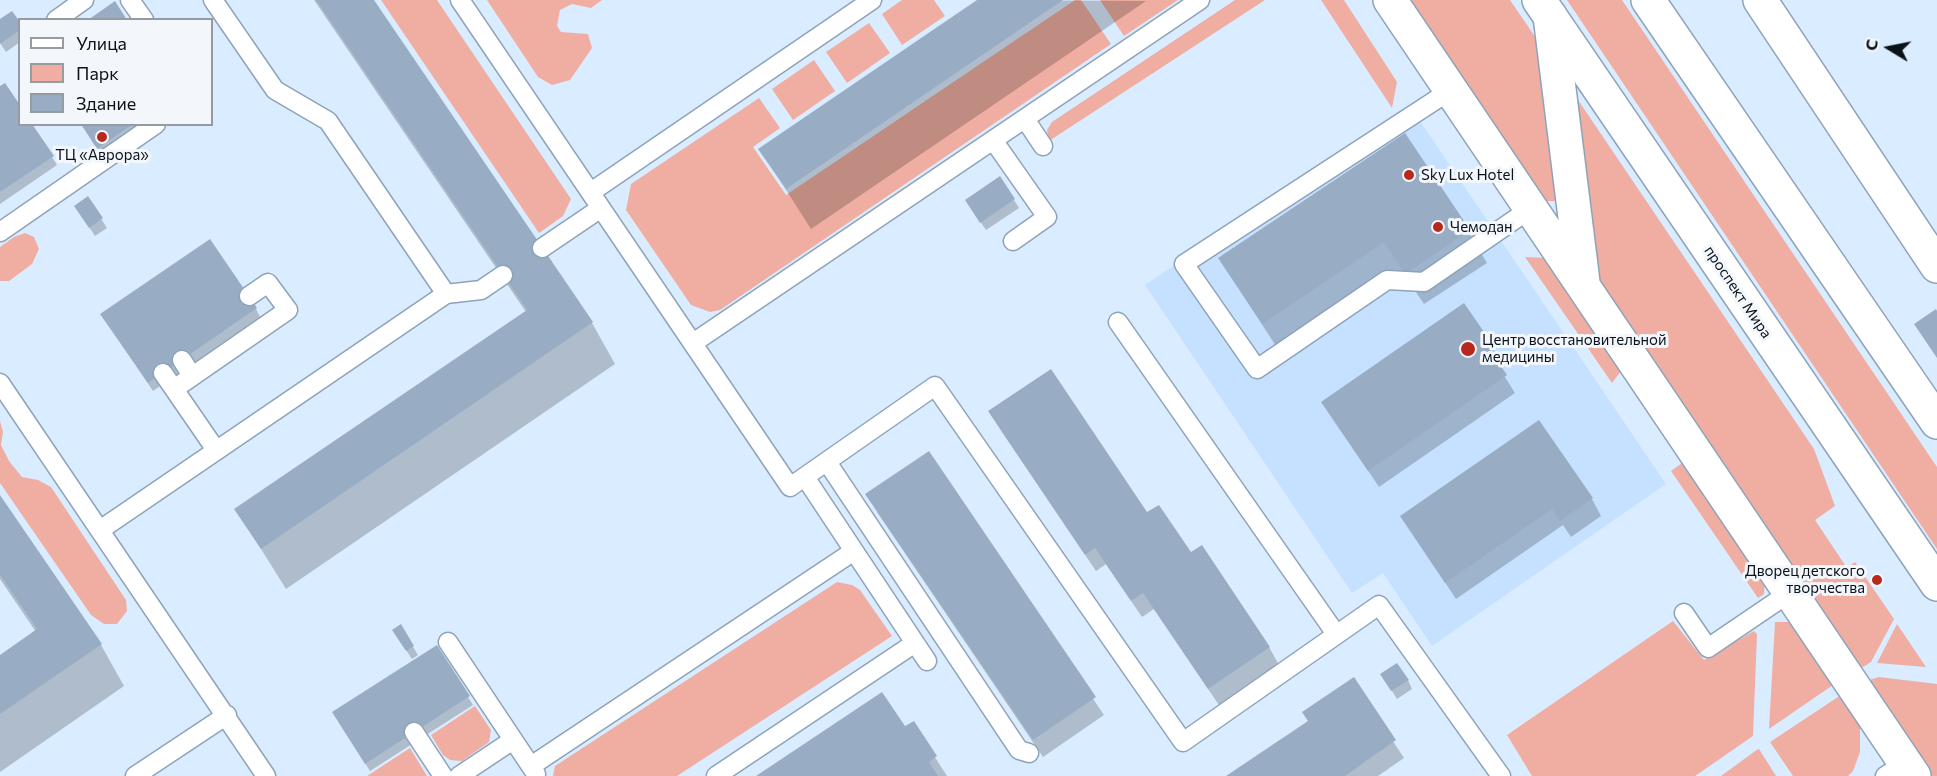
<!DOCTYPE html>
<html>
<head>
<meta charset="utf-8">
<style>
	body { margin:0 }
	#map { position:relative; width:1937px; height:776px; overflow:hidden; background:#daecff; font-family:Commissioner,sans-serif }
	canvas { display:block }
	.legend { position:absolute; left:18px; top:18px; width:195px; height:108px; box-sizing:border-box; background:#f3f7fc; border:2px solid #969ba2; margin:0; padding:8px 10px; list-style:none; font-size:18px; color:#0a121a }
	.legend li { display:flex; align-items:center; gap:12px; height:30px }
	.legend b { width:30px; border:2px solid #969ba2 }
	.north { position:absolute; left:1859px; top:18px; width:60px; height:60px; -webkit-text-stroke:4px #f3f7fc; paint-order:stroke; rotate:280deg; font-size:16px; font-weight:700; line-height:24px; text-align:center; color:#0a121a }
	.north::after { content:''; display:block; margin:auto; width:21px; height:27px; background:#0a121a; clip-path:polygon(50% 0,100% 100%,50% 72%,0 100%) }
</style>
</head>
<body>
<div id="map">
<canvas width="1937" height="776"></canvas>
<ul class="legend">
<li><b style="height:8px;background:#fff"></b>Улица</li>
<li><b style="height:16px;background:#f0aea2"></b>Парк</li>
<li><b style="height:16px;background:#98adc3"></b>Здание</li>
</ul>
<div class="north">С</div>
</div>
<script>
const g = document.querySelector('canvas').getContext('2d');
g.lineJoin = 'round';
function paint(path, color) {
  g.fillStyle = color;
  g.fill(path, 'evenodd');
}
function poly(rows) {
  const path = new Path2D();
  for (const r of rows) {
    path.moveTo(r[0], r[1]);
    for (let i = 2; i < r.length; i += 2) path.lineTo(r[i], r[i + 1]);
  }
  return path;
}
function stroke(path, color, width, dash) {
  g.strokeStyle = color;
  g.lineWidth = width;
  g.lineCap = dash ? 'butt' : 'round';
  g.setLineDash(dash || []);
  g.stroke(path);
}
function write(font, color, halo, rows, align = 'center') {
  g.font = font + ' Commissioner,sans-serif';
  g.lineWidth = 6;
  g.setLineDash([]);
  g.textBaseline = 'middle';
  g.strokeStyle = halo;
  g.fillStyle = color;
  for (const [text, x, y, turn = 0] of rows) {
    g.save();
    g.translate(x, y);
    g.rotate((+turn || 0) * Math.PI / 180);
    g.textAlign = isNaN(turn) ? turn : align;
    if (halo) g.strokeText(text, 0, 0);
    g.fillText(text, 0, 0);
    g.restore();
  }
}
paint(poly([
	[1409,105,1666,484,1432,646,1383,573,1352,593,1145,285]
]), '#c6e1ff');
paint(poly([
	[381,0,437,0,571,199,563,216,539,233],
	[487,0,602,0,591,8,572,4,560,10,557,26,561,32,588,34,592,48,570,80,552,85,538,77],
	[902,0,934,0,945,16,902,45,882,14],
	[1075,0,1081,0,1111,44,720,310,710,312,691,305,626,210,631,184,759,98,780,128,753,147,786,195],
	[1100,0,1178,0,1124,36],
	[1235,0,1265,0,1049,141,1047,130,1052,122],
	[1321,0,1344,0,1397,82,1392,108],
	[1408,0,1510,0,1540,44,1557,201,1543,201],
	[1567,0,1622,0,1937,467,1937,549],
	[869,23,890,53,847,83,826,52],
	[814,60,835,91,793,120,772,89],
	[1576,97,1814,449,1835,506,1815,520,1847,568,1855,562,1894,619,1871,662,1858,670,1596,283],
	[25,233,34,237,39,249,32,264,9,281,0,281,0,247,14,237],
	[1525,257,1547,258,1621,371,1612,383],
	[0,421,3,432,1,445,9,461,22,477,38,480,51,487,126,600,127,611,117,624,104,624,91,615,0,483],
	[1685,461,1765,578,1764,594,1758,598,1671,471],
	[837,582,852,585,860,590,892,636,677,776,553,776,555,766],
	[1673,621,1704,660,1754,631,1757,634,1753,736,1695,776,1532,776,1507,735],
	[1775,622,1792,622,1833,685,1769,729],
	[1897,624,1926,667,1877,663],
	[1879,677,1937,684,1937,776,1930,776,1866,681],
	[1841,695,1860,722,1860,752,1853,771,1848,776,1793,776,1770,742],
	[475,706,491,730,489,742,462,761,450,760,443,755,431,735],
	[410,748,427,776,367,776],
	[1759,749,1776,776,1721,776,1758,749]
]), '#f0aea2');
paint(poly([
	[314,0,372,0,592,323,615,364,286,589,236,509,526,312],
	[979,0,1146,1,811,229,760,149],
	[0,21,20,25,20,42,6,52,0,43],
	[0,88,20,124,52,157,57,165,0,204],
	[81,124,168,124,109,165],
	[88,198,107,228,95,236,81,215],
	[1014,200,1019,208,986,230,972,209],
	[1468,231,1487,263,1424,304,1403,273,1281,354,1220,259],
	[1464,305,1492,346,1502,363,1498,366,1515,393,1379,487,1323,403],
	[256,309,260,317,153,391,107,323],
	[1000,429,1147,514,1190,554,1269,647,1279,665,1219,705,1154,609,1142,617,1106,564,1096,571],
	[928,453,1104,715,1043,757,877,512],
	[0,497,101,645,124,686,0,772,0,657,36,632,0,579],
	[1592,499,1601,516,1571,537,1563,525,1456,599,1402,517],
	[400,626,418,655,412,659,398,638],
	[437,647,473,705,370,771,338,721],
	[1353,680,1404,758,1378,776,1229,776,1310,722],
	[1408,680,1412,689,1397,699,1387,683],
	[913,723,947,776,759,776,905,728]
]), '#0003');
paint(poly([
	[316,0,374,0,593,322,261,549,234,509,527,310],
	[977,0,1063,0,786,189,758,149],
	[115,1,127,20,88,20],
	[12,11,20,22,20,30,0,44,0,19],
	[5,83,20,105,20,124,32,124,54,156,0,192,0,86],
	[81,124,133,124,97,149],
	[1405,133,1470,230,1405,274,1384,242,1262,324,1218,258],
	[1000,176,1015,199,980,223,965,200],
	[88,196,103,218,89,228,74,206],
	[210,239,257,308,148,383,100,314],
	[1464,303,1493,345,1489,349,1507,375,1368,471,1321,402],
	[1936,309,1937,311,1937,358,1914,324],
	[1051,369,1147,512,1159,505,1191,552,1202,545,1270,647,1208,689,1143,593,1131,601,1095,548,1085,555,988,411],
	[1539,420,1593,498,1560,521,1552,509,1445,583,1400,516],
	[929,451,1096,697,1033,740,865,494],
	[0,495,102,644,0,714,0,655,37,629,0,575],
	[401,624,414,646,406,651,392,630],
	[437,645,470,696,365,764,332,712],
	[1397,663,1409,680,1391,691,1380,674],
	[1354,677,1396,740,1345,776,1226,776,1308,721,1302,712],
	[882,692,905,726,914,721,937,756,929,762,938,776,756,776]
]), '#98adc3');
const service = poly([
	[130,0,144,20],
	[460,0,790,487,935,386,1183,742,1379,605,1501,776],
	[56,20,84,0],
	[1451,90,1184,264,1257,369,1387,280,1424,282,1530,209],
	[1025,119,1043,146],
	[993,140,1047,217,1013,241],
	[591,192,872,0],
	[0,232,156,124],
	[542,248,601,208],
	[446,294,481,290,503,275],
	[1118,322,1336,634],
	[693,343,1200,0],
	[182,360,192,376],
	[163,373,174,389],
	[0,383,266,776],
	[216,450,174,389,288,310,268,283,249,296],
	[827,462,1019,750,1029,753],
	[805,477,927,661],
	[100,530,446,294,328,121,275,90,213,0],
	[1684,613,1708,648,1789,593],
	[448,642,536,774],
	[414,732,443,776],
	[531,766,854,551],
	[135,776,227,715],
	[459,776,513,740],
	[716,776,915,643],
	[1885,776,1905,763]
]);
const minor = poly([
	[1390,0,1914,776],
	[1760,0,1937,266],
	[1550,16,1583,282]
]);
const primary = poly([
	[1539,0,1937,584],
	[1648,0,1937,422]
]);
stroke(service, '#8ea3b9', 21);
stroke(minor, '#8ea3b9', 36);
stroke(primary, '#8ea3b9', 36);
stroke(service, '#fff', 18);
stroke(minor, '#fff', 33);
stroke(primary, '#fff', 33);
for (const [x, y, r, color] of [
	[102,137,6,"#b7291c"],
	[1409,175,6,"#b7291c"],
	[1438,227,6,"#b7291c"],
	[1468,349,8,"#b7291c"],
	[1877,580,6,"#b7291c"]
]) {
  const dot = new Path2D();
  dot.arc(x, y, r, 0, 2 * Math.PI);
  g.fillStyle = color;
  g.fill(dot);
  stroke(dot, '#f3f7fc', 2);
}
write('15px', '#0a121a', '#f3f7fc', [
	["ТЦ «Аврора»",102,155,"center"],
	["Sky Lux Hotel",1421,175],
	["Чемодан",1450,227],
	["Центр восстановительной",1482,340],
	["медицины",1482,357],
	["Дворец детского",1865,571,"right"],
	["творчества",1865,588,"right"]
], 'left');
write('15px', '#0a121a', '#f3f7fc', [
	["проспект Мира",1738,292,56]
]);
</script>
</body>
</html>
